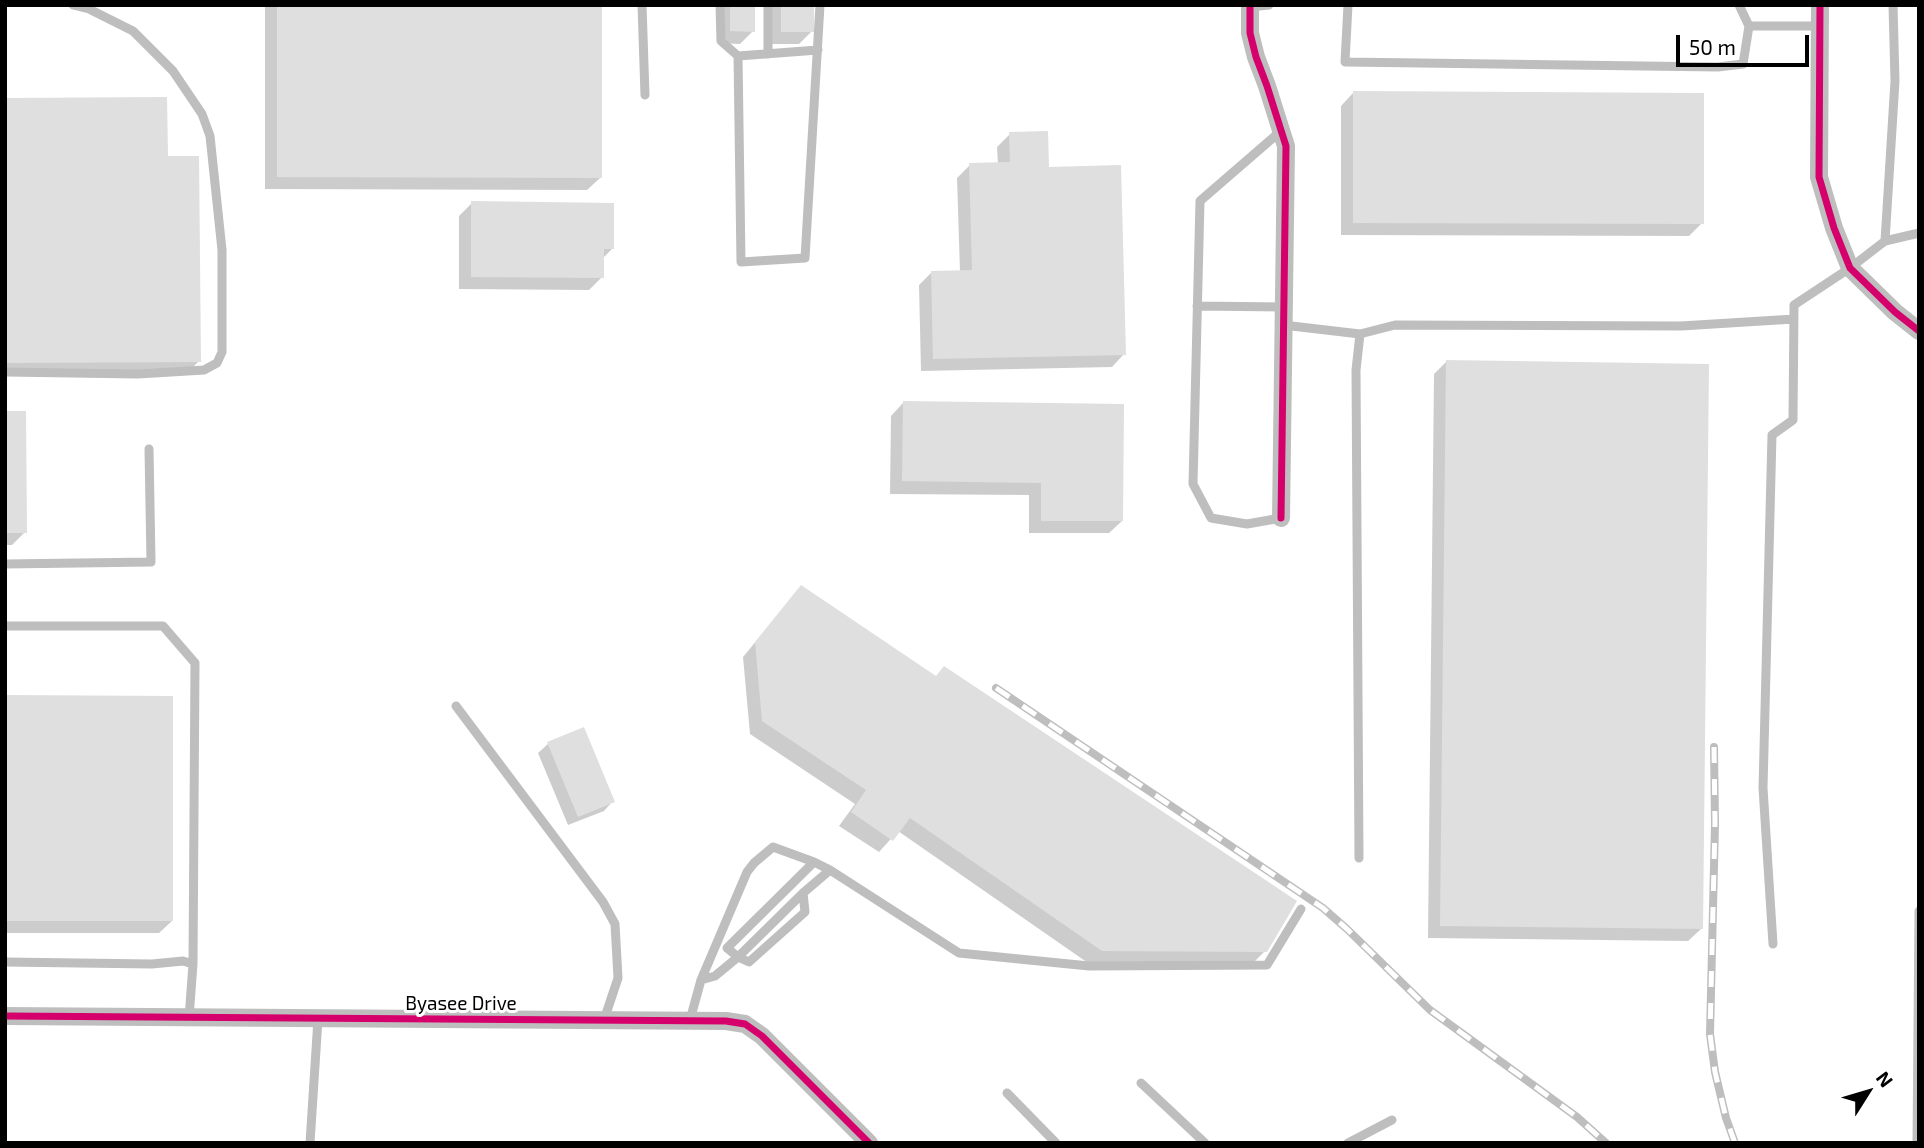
<!DOCTYPE html>
<style>
body{margin:0}
#map{position:relative;width:1924px;height:1148px;overflow:hidden;background:#fff;font-family:"Exo 2",sans-serif}
canvas{display:block}
.frame{position:absolute;inset:0;border:7px solid #000;pointer-events:none}
.north{position:absolute;left:1833px;top:1057px;width:70px;height:70px;-webkit-text-stroke:5px #fff;paint-order:stroke;rotate:53deg;font-size:19px;font-weight:700;line-height:28px;text-align:center;color:#000}
.north::after{content:'';display:block;margin:auto;width:24px;height:32px;background:#000;clip-path:polygon(50% 0,100% 100%,50% 72%,0 100%)}
.scale{position:absolute;left:1676px;top:35px;width:133px;height:32px;box-sizing:border-box;border:4px solid #000;border-top:0;padding-left:9px;font-size:21px;line-height:24px;white-space:nowrap;color:#000;-webkit-text-stroke:5px #fff;paint-order:stroke}
</style>
<div id="map">
<canvas width="1924" height="1148"></canvas>
<div class="frame"></div>
<div class="north">N</div>
<div class="scale">50 m</div>
</div>
<script>
const ctx = document.querySelector('canvas').getContext('2d');
ctx.lineJoin = 'round';
function fill(path, color) { ctx.fillStyle = color; ctx.fill(path, 'evenodd'); }
function trace(path, color, width, dash) { ctx.strokeStyle = color; ctx.lineWidth = width; ctx.lineCap = dash ? 'butt' : 'round'; ctx.setLineDash(dash || []); ctx.stroke(path); }
function label(font, color, halo, rows, align = 'center') {
  ctx.font = font + ' "Exo 2",sans-serif'; ctx.lineWidth = 6; ctx.setLineDash([]); ctx.textBaseline = 'middle'; ctx.strokeStyle = halo; ctx.fillStyle = color; for (const [text, x, y, turn = 0] of rows) {
    ctx.save(); ctx.translate(x, y); ctx.rotate((+turn || 0) * Math.PI / 180); ctx.textAlign = isNaN(turn) ? turn : align; if (halo) ctx.strokeText(text, 0, 0); ctx.fillText(text, 0, 0); ctx.restore();
  }
}
fill(new Path2D(`
 M 265,5 L 600,5 L 600,178 L 587,190 L 265,189 Z
 M 718,5 L 753,5 L 753,31 L 740,44 L 718,43 Z
 M 769,5 L 812,5 L 812,31 L 799,44 L 769,44 Z
 M 1353,93 L 1702,223 L 1689,236 L 1341,235 L 1341,106 Z
 M 5,100 L 166,158 L 199,361 L 186,374 L 5,375 Z
 M 1010,134 L 1047,168 L 1124,354 L 1112,367 L 921,371 L 919,285 L 931,273 L 960,272 L 957,178 L 970,165 L 998,164 L 997,147 Z
 M 472,203 L 612,249 L 602,259 L 602,277 L 589,290 L 459,289 L 459,216 Z
 M 1446,362 L 1701,929 L 1688,941 L 1428,938 L 1434,374 Z
 M 903,403 L 1122,521 L 1109,533 L 1029,533 L 1029,495 L 890,494 L 891,416 Z
 M 5,413 L 25,532 L 12,545 L 5,545 Z
 M 801,587 L 1265,951 L 1252,964 L 1088,963 L 898,831 L 879,852 L 839,826 L 855,804 L 750,734 L 743,657 Z
 M 5,697 L 172,921 L 159,933 L 5,933 Z
 M 583,729 L 613,801 L 604,811 L 568,825 L 538,753 L 548,744 Z`), '#0003');
fill(new Path2D(`
 M 277,5 L 602,5 L 602,178 L 277,177 Z
 M 730,5 L 755,5 L 755,32 L 730,31 Z
 M 781,5 L 814,5 L 814,32 L 781,32 Z
 M 1353,91 L 1704,93 L 1704,224 L 1353,223 Z
 M 167,97 L 168,156 L 199,156 L 201,362 L 5,363 L 5,98 Z
 M 1048,131 L 1049,167 L 1121,165 L 1126,355 L 933,359 L 931,271 L 972,270 L 969,163 L 1010,162 L 1009,132 Z
 M 471,201 L 614,203 L 614,249 L 604,249 L 604,278 L 471,277 Z
 M 1446,360 L 1709,364 L 1703,929 L 1440,926 Z
 M 903,401 L 1124,404 L 1123,521 L 1041,521 L 1041,483 L 902,481 Z
 M 5,411 L 26,411 L 27,533 L 5,533 Z
 M 801,585 L 936,676 L 944,666 L 1297,901 L 1267,952 L 1102,951 L 910,818 L 893,841 L 851,812 L 866,790 L 762,721 L 755,642 Z
 M 5,695 L 173,696 L 173,921 L 5,921 Z
 M 584,727 L 615,802 L 578,817 L 547,742 Z`), '#dfdfdf');
trace(new Path2D(`
 M 642,5 L 645,95
 M 720,5 L 721,41 L 738,56 L 818,50
 M 1348,5 L 1345,62 L 1718,67 L 1743,64 L 1749,26 L 1739,5
 M 1250,7 L 1269,5
 M 1749,26 L 1820,26
 M 768,54 L 768,5
 M 738,56 L 741,262 L 805,258 L 820,5
 M 1885,241 L 1895,81 L 1893,5
 M 1197,306 L 1284,307
 M 1283,325 L 1360,334
 M 5,372 L 138,374 L 204,370 L 217,363 L 222,352 L 222,250 L 210,136 L 202,114 L 173,71 L 133,31 L 89,9 L 73,5
 M 1281,518 L 1247,524 L 1211,518 L 1193,484 L 1200,201 L 1282,130
 M 5,564 L 151,562 L 149,449
 M 5,626 L 163,626 L 195,663 L 193,964
 M 456,706 L 603,902 L 615,924 L 618,978 L 604,1020
 M 1359,858 L 1356,370 L 1360,334 L 1395,325 L 1681,326 L 1794,319
 M 814,862 L 727,948 L 738,957 L 803,893 L 830,870
 M 1773,944 L 1763,788 L 1772,435 L 1793,420 L 1794,305 L 1850,268 L 1885,241 L 1919,233
 M 5,962 L 152,964 L 183,961 L 193,964 L 189,1018
 M 701,980 L 715,976 L 738,957 L 749,962 L 805,912 L 803,893
 M 690,1020 L 701,980 L 747,872 L 754,863 L 773,847 L 814,862 L 830,870 L 959,953 L 1089,966 L 1267,965 L 1301,909
 M 1141,1083 L 1205,1143
 M 1007,1093 L 1056,1143
 M 310,1143 L 318,1019
 M 1348,1143 L 1392,1120
 M 1917,1143 L 1919,911`), '#bebebe', 9);
trace(new Path2D(`
 M 1250,5 L 1250,33 L 1256,57 L 1267,86 L 1286,146 L 1281,518
 M 1820,5 L 1819,177 L 1834,228 L 1850,268 L 1895,312 L 1919,331
 M 5,1016 L 726,1021 L 745,1024 L 762,1036 L 869,1143`), '#bebebe', 18);
const rail = new Path2D(`
 M 996,688 L 1323,908 L 1347,929 L 1430,1010 L 1577,1117 L 1606,1143
 M 1714,747 L 1715,824 L 1710,1034 L 1715,1072 L 1726,1118 L 1735,1143`);
trace(rail, '#bebebe', 8);
trace(rail, '#fff', 5, [16]);
trace(new Path2D(`
 M 1250,5 L 1250,33 L 1256,57 L 1267,86 L 1286,146 L 1281,518
 M 1820,5 L 1819,177 L 1834,228 L 1850,268 L 1895,312 L 1919,331
 M 5,1016 L 726,1021 L 745,1024 L 762,1036 L 869,1143`), '#d6006c', 7);
label('19px', '#000', '#fff', [
 ["Byasee Drive",461,1004]
]);
</script>
